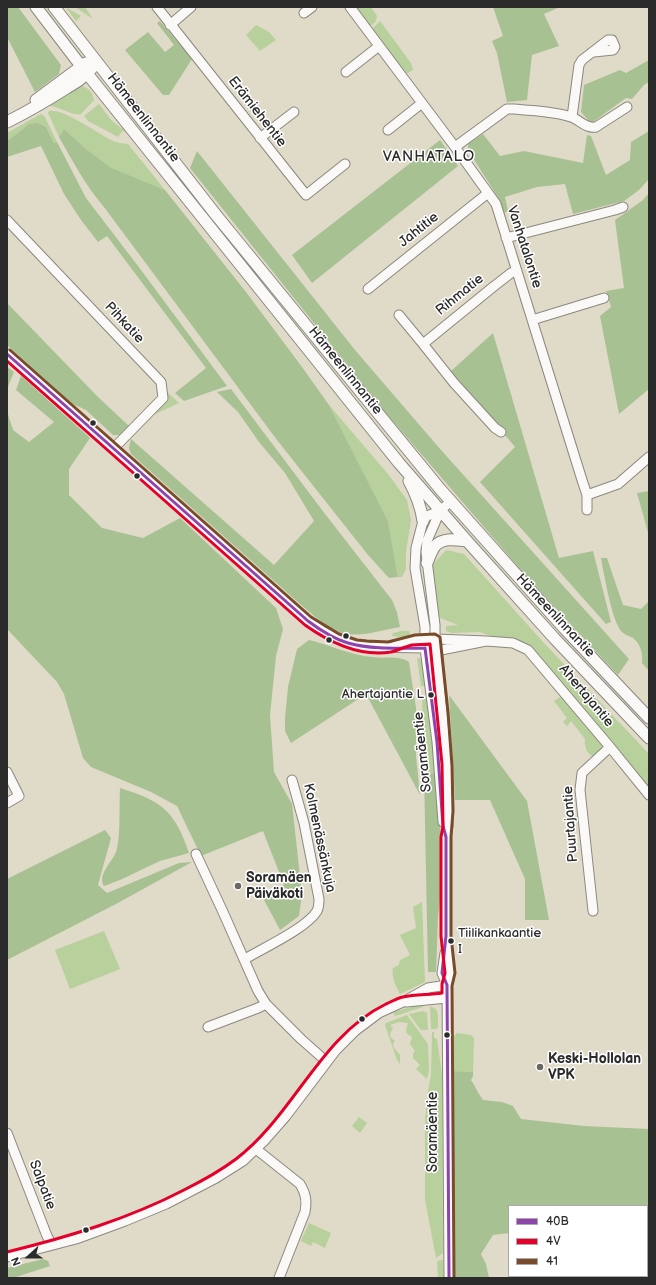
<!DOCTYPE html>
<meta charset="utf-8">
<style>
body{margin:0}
#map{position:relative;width:656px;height:1285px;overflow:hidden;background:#e0dac8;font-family:"Balsamiq Sans",sans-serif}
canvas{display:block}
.frame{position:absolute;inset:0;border:8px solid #2b2b2b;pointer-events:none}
.legend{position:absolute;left:508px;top:1205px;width:140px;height:72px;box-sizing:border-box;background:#fff;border:1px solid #aaa;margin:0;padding:5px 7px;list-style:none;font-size:12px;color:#2b2b2b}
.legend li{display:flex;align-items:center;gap:8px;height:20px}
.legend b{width:20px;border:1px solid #aaa}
.north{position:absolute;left:8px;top:1237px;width:40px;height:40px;-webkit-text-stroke:3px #fff;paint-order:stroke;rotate:249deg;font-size:11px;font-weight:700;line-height:16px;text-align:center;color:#2b2b2b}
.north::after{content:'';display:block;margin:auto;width:14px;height:18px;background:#2b2b2b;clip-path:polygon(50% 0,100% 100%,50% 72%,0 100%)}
</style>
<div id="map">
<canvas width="656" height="1285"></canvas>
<div class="frame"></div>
<ul class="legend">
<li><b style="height:5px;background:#8e44ad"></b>40B</li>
<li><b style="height:5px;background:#e4002b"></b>4V</li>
<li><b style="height:5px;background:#7a4b2a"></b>41</li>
</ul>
<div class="north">N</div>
</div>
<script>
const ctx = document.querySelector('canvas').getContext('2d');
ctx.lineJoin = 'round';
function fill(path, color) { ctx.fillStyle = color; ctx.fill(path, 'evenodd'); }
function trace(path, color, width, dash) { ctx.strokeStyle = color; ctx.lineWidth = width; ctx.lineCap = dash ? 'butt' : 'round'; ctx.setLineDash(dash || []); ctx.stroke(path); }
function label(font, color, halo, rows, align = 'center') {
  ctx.font = font + ' "Balsamiq Sans",sans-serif'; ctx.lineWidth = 3; ctx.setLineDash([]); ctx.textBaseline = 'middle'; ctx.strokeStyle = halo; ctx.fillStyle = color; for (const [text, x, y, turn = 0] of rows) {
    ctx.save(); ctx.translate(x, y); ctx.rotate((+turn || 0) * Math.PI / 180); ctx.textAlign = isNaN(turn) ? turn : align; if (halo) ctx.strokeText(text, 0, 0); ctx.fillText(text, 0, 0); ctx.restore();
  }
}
fill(new Path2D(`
 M 75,7 L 85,7 L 93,19 Z
 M 355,7 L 371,7 L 377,16 L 376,21 L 372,25 L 369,25 Z
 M 67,8 L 81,16 L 76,21 L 67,9 Z
 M 380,21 L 411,63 L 413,70 L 406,74 L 372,29 Z
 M 256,25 L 269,32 L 276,40 L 260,51 L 246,35 Z
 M 81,86 C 88,87 93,93 94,100 L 81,114 C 70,116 60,105 46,106 Z
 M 99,104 L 112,121 L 127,132 L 122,131 L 118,137 L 88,121 L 84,116 Z
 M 49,111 C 64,108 98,134 113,141 C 117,143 123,143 128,144 L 165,190 L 110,167 L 85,148 L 64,129 L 59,137 L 48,113 Z
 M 41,114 L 45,117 L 57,142 L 54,143 L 46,127 L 29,124 L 7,141 L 7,133 Z
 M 167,392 L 179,403 L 149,417 L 166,396 Z
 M 329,405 L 388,474 L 407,500 L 411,520 L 406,552 L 406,569 L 402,577 L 398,577 L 388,521 Z
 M 446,550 L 464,554 L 543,642 L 649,754 L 649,787 L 528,650 L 480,632 L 451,633 L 446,631 L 446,626 L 458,625 L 433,615 L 428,570 Z
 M 401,631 L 409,631 L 410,636 L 406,638 L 392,636 L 393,633 Z
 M 417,658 L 420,658 L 423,663 L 425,686 L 421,686 Z
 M 563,695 L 602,744 L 601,752 L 597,757 C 588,757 584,748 585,739 L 571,721 L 567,726 L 563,722 L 567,718 L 554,701 Z
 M 422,699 L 427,699 L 431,721 L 437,773 L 424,772 Z
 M 422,902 L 425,982 L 400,994 C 396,986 391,978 393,968 L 399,965 L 400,960 L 410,955 L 400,935 L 416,928 L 413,907 Z
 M 104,931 L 120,969 L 70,989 L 55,950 Z
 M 422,1004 L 423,1007 L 395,1016 L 393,1012 Z
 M 430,1006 L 436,1009 L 438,1015 L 438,1027 L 436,1029 L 431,1029 L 431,1027 Z
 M 423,1011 L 427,1013 L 428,1030 L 421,1030 L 409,1014 Z
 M 407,1015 L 428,1044 L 429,1070 L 427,1079 L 416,1069 L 420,1065 L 413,1058 L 413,1054 L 415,1051 L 410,1044 L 412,1037 C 404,1033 406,1030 408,1023 L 399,1022 L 390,1025 L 393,1028 L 390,1034 L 391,1038 L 395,1041 L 393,1044 L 394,1048 L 400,1055 L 400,1064 L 397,1060 L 385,1025 L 386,1023 Z
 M 432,1032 L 434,1032 L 434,1038 L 437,1039 L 442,1074 L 443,1253 L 436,1258 L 425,1200 L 425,1124 L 427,1096 L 431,1075 Z
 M 457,1033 L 471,1035 L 474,1038 L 473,1072 L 452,1071 L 452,1041 L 454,1036 Z
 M 359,1117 L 367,1123 L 360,1133 L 352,1126 Z
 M 309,1223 L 331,1233 L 325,1248 L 313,1242 L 311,1246 L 301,1241 Z
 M 440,1260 L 443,1260 L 444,1278 L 438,1278 L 437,1262 Z`), '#b8d09b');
fill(new Path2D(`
 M 7,7 L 18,7 L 61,65 L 59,74 L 35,92 L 7,37 Z
 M 493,7 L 560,7 L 544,14 L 559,46 L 532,55 L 527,100 L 507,102 L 497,53 L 492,41 L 503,36 Z
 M 160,21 L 192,59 L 169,95 L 163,95 L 125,50 L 148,32 L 165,52 L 174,45 L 157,23 Z
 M 649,60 L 649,82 L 644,85 L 632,99 L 626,98 L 593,122 L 588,120 L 581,112 L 584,85 L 620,70 L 626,73 Z
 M 37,123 L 46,127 L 54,143 L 57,142 L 86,198 L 138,266 L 227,386 L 184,401 L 175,393 L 206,368 L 107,236 L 98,242 L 81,220 L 64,194 L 41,146 L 7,157 L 7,141 L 29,124 Z
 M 64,129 L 85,148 L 110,167 L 165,190 L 246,292 L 302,367 L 329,405 L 388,521 L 398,577 L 389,578 L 368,555 L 277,440 L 104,207 C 86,186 73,162 59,137 Z
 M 649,131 L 649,179 L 639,190 L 624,201 L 573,214 L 565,184 L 537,187 L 505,197 L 508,211 L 504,213 L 499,199 L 468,150 L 468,144 L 483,134 L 500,156 L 524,151 L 583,163 L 587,135 L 591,136 L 606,175 L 630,160 L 631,142 Z
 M 440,140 L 458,166 L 312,283 L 292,255 Z
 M 197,151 L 355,350 L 441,450 L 629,659 L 618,675 L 533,584 L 385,412 L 190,168 Z
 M 649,193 L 649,389 L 619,414 L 600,316 L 611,307 L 606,291 L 624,288 L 615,220 L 643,200 Z
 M 7,303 L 98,397 L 129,426 L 119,435 L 113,435 L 86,410 L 73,404 L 7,345 Z
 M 493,333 L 559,558 L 593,551 L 611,622 L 606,624 L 480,482 L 515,447 L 451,371 Z
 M 7,367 L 14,372 L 7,389 Z
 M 21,376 L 90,438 L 69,469 L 69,495 L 102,528 L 143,538 L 180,518 L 276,608 L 283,629 L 276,656 L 270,715 L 274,772 L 292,804 L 302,894 L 299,916 L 280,930 L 263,898 L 284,885 L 263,831 L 201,856 L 177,806 L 151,792 L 91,767 L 83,758 L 64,694 L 57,682 L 7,629 L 7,460 L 8,459 L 7,457 L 7,411 L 13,430 L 29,442 L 54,422 L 16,390 Z
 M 231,389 L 322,510 L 392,600 L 397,612 L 400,627 C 382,630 357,639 339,632 C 325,626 312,614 300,604 L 131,454 L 129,448 L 131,439 L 274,565 L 314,521 L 285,473 L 259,442 L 238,412 L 217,392 Z
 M 649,491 L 649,536 L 637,493 Z
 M 601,558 L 607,558 L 623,605 L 641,609 L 649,601 L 649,671 L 642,663 C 643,655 641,644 633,638 C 630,636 625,635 622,632 C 612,622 604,574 601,558 Z
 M 309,640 C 330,645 350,655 372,657 C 385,659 398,655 409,662 L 416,708 L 416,756 L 420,795 L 366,694 L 291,743 L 285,731 L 285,718 L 288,687 L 297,649 Z
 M 449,695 L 527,801 L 549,920 L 525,920 L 525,879 L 490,800 L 455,800 Z
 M 424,772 L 437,773 L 441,844 L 441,891 L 438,917 L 436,972 L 428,972 Z
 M 120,788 C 162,801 175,811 189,853 L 160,861 L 120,880 L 104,886 C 97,875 112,862 116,852 C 121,838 119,804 120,788 Z
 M 105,830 L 111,838 L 98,885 L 107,893 L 179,863 L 192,862 L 116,904 L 7,960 L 7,879 Z
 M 452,1071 L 473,1072 L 473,1076 L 471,1080 C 476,1087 478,1094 483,1100 L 502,1102 L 513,1106 L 521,1119 L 584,1126 L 649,1129 L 649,1260 L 647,1260 L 647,1206 L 509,1206 L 509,1233 L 493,1235 L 481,1254 L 486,1264 L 489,1278 L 454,1278 Z
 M 43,1259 L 48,1261 L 50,1266 L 13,1278 L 7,1277 L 7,1268 Z`), '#a8c193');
const minor = new Path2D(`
 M 157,7 L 306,195 L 345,164
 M 350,7 L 455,147 L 496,204 L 582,480 L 587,495 L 587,510
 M 304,13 L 312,7
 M 170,25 L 191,7
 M 346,72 L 379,46
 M 572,117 L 579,65 L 582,60 L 608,40 L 612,40 L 615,47 L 613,50 L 594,52
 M 388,130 L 422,103
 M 260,138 L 294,112
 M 455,147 L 507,109 L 514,109 C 533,111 553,111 571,117 C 580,120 586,129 596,127 L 627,107
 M 7,220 L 161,382 L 163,398 L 114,448
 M 506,238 L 615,210 L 623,207
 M 368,289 L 488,193
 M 399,315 L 423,344 L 493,287 L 511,273 L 517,271
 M 532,320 L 604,298
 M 423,344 L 454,383 L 495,428 L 501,432
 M 7,354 L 308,621 L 322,631 L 334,637 L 347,643 L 368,647 L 425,648 L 436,651 L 486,641
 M 587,495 L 618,484 L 649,457
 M 440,511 L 427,541 L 426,552 L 435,625 L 435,639 L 447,764 L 448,826 L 446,837 L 446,936 L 450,973 L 447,985 L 449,1278
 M 396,645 L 413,640 L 435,639 L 486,641 L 513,643 L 528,650 L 610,747 L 649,795
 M 7,772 L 19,796 L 7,803
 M 443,822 L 437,742 L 425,648 L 425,627 L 415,568 L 416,548 L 423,521 L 427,516 L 440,511 L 451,501
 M 196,854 L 223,912 L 258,991 L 266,1004 L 301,1039 L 327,1062
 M 593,911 L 580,790 L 582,773 L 610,747
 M 445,953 L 442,973 L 447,985
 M 245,959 C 263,948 307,928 317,911 C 319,907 319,903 319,899 L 304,823 L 292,780
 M 406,1002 L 447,998
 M 208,1027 L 258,1008 L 266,1004
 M 7,1133 L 47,1236 L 52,1245
 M 256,1149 L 300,1184 C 306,1194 307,1201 305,1212 L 279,1278
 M 7,1257 L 76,1239 L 125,1221 L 166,1204 L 216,1178 L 243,1161 L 264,1141 L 286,1116 L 336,1050 L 355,1031 L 379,1013 L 403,1002 L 428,988 L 447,985
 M 647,1266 L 649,1265
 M 534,1278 L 547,1276`);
const major = new Path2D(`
 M 36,7 L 81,66 L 399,463 L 467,541 L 555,639 L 649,738
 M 54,7 L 216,215 L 440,489 L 564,628 L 649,718
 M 36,100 L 86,63
 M 7,122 C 27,112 46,101 65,89 C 75,83 85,77 92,68
 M 409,481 C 416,494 421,507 423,521
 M 427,563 C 429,558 432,550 435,546 C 443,537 457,540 467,541`);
trace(minor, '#8b887f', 11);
trace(major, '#8b887f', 13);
trace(minor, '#faf9f7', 9);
trace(major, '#faf9f7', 11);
trace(new Path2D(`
 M 7,354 L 308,621 C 320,630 334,639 348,643 C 373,650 400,648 425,648
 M 425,648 L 437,742 L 443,826 L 446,837 L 446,936 L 442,973 L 447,985 L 449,1278`), '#8e44ad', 3);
trace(new Path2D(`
 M 7,361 L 305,625 C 329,642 360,657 391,652 C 398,650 405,647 412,645 C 418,644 424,645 430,644 L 442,764 L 443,826 L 441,837 L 441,936 L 445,973 L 442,984 L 442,993 C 429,995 415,994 403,997 C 397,998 391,1002 386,1004 C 320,1036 293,1116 236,1159 C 220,1171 202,1181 184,1190 C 128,1219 68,1237 7,1252`), '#e4002b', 3);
trace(new Path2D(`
 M 10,350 L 311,617 L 339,634 L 357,640 L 367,641 L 388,642 L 415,635 L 435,634 L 440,637 L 448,712 L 452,766 L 453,811 L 451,837 L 451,936 L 455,973 L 452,986 L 454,1278`), '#7a4b2a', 3);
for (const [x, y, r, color] of [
 [93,423,3.5,"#2b2b2b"],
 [137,476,3.5,"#2b2b2b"],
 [346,636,3.5,"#2b2b2b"],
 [329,640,3.5,"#2b2b2b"],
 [431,695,3.5,"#2b2b2b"],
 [238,886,4,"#6a6862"],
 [451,941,3.5,"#2b2b2b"],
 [362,1019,3.5,"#2b2b2b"],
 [447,1035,3.5,"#2b2b2b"],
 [540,1067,4,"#6a6862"],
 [86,1230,3.5,"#2b2b2b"]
]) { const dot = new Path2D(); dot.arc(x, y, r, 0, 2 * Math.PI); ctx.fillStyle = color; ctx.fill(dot); trace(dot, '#fff', 1.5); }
label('13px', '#2b2b2b', '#fff', [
 ["Ahertajantie L",424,695],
 ["Tiilikankaantie",458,934,"left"],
 ["I",458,950,"left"]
], 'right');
label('14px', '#2b2b2b', '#fff', [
 ["Erämiehentie",257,112,52],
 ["Hämeenlinnantie",143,118,52],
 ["Jahtitie",419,230,-39],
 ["Vanhatalontie",524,247,72],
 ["Rihmatie",460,295,-39],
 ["Pihkatie",124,323,47],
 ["Hämeenlinnantie",345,371,51],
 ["Hämeenlinnantie",555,616,47],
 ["Ahertajantie",586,696,50],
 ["Soramäentie",423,752,-96],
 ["Puurtajantie",571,824,-94],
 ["Kolmenässänkuja",319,838,78],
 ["Soramäentie",433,1132,-90],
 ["Salpatie",42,1185,69]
]);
label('bold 14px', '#2b2b2b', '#fff', [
 ["Soramäen",246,878],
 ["Päiväkoti",246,894],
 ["Keski-Hollolan",548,1059],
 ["VPK",548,1075]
], 'left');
ctx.letterSpacing = '1px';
label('15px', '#2b2b2b', '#fff', [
 ["VANHATALO",429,157]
]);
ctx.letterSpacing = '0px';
</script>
